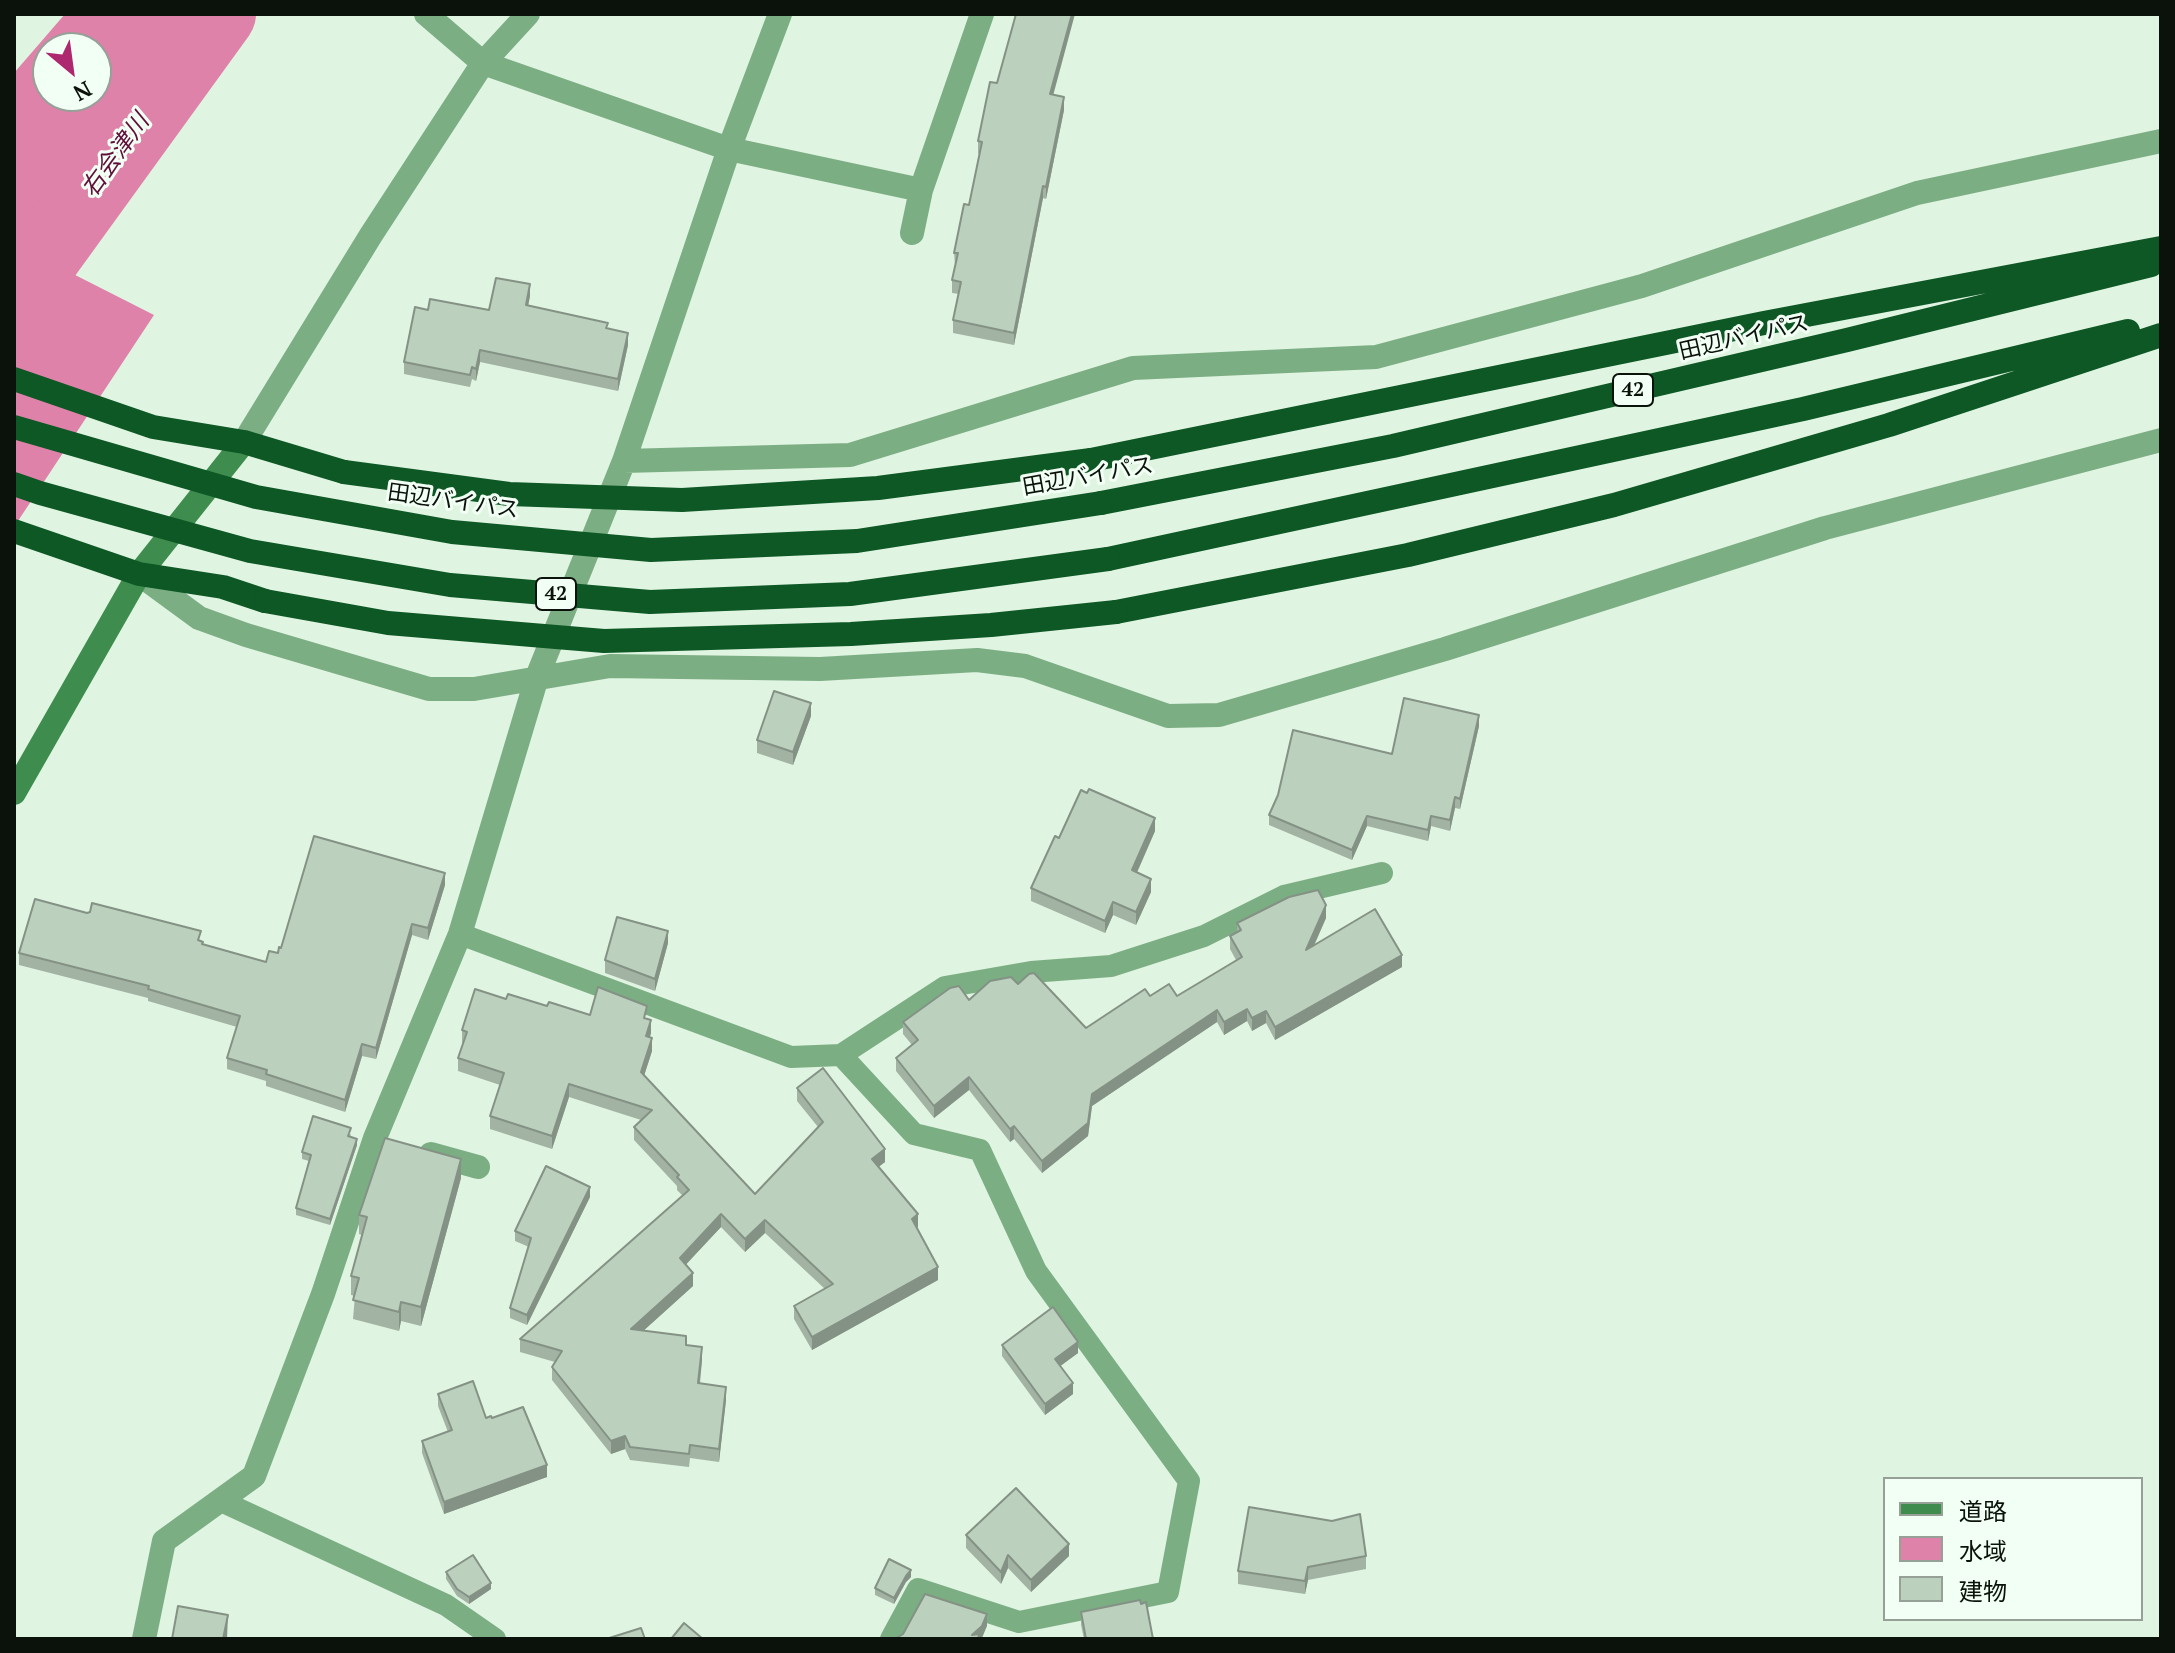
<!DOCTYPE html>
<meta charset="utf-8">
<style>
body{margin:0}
#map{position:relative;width:2175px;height:1653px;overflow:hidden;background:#e0f4e2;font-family:"PT Serif","Noto Sans JP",serif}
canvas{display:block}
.frame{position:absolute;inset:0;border:16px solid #0b120c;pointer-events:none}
.legend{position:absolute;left:1883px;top:1477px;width:260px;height:144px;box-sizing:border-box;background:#f2fff4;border:2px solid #96a097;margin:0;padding:10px 14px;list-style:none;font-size:24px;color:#0b120c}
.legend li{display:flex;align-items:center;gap:16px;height:40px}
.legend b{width:40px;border:2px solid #96a097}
.north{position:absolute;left:32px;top:32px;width:80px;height:80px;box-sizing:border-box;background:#f2fff4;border:2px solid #96a097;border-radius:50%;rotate:151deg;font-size:22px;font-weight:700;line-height:32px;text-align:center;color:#0b120c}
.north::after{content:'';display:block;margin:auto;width:28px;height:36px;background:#ae286f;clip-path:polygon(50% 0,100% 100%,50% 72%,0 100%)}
</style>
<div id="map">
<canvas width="2175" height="1653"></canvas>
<div class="frame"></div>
<ul class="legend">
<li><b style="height:10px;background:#3e8d4e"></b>道路</li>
<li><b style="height:22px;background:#de82a9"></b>水域</li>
<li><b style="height:22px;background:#bcd0be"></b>建物</li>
</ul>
<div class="north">N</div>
</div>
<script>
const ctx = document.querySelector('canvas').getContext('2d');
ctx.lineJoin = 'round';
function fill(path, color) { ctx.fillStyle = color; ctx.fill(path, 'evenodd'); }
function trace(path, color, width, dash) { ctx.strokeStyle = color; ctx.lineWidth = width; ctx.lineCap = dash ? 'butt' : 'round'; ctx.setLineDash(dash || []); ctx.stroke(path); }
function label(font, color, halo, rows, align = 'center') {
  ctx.font = font + ' "PT Serif","Noto Sans JP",serif'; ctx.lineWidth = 6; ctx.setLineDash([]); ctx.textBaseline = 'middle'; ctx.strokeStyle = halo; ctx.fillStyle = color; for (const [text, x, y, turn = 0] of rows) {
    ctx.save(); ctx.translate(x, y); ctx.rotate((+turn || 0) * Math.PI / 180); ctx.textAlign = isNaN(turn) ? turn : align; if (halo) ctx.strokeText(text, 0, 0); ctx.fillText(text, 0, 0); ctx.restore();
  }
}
fill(new Path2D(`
 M 65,14 L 222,14 L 14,235 L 14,73 ZM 48,48 L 96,48 L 96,96 L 48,96 Z
 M 14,244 L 154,315 L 14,527 Z`), '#de82a9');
trace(new Path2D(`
 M 14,297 L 219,14`), '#de82a9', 74);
trace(new Path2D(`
 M 460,934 L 791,1057 L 841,1055 L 914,1134 L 980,1150 L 1036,1271 L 1189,1481 L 1168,1592 L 1019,1622 L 918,1589 L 891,1639
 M 841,1055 L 945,987 L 1031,972 L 1111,966 L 1204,936 L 1284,896 L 1382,873
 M 221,1501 L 446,1605 L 495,1639`), '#7cae83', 22);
trace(new Path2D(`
 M 426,14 L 483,63 L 729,149 L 921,190 L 982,14
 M 912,233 L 921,190
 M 244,442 L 371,235 L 483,63 L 528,14
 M 624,461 L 850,455 L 1133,368 L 1376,357 L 1642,286 L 1917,193 L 2161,141
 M 139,574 L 199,618 L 246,635 L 429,689 L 474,689 L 610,666 L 820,669 L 977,660 L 1025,666 L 1168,716 L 1219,715 L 1445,649 L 1825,528 L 2161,440
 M 431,1154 L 478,1167
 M 144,1639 L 164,1541 L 254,1476 L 323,1294 L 375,1138 L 460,934 L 537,677 L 624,461 L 729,149 L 780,14`), '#7cae83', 24);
trace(new Path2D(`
 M 14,793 L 139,574 L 244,442`), '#3e8d4e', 24);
trace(new Path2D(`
 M 14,379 L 153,427 L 244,442 L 344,472
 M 1091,460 L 1764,323 L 2161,248
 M 1101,503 L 1393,446 L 1847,340 L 2151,265
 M 14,531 L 139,574 L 223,587 L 265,601
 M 1108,559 L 1803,409 L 2128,331
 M 1116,612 L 1408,555 L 1614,505 L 1889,425 L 2161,335`), '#0d5824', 24);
trace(new Path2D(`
 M 14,427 L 256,497 L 452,532 L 651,550 L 857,541 L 1101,503
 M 344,472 L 509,494 L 682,500 L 878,488 L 1091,460
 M 14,484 L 40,493 L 250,551 L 450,585 L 650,602 L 850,594 L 1108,559
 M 265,601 L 388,623 L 604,641 L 851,634 L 991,625 L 1116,612`), '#0d5824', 24);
fill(new Path2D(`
 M 997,83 L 1053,95 L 1064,110 L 1046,199 L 1043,198 L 1014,345 L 953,333 L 953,320 L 959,294 L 952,293 L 952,280 L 955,265 L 954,253 L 969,205 L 979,154 L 978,153 L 978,141 Z
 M 530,296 L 528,305 L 608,329 L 628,345 L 618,391 L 480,362 L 476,381 L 472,379 L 470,387 L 404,374 L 404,362 L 428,310 L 489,310 Z
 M 811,716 L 793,765 L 757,753 L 757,740 Z
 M 1479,726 L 1460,809 L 1455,808 L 1450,831 L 1431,826 L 1428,841 L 1367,826 L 1352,860 L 1269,825 L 1269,815 L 1392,754 Z
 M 1155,831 L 1137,873 L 1151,892 L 1136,925 L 1113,915 L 1105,933 L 1031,901 L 1031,888 L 1059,838 Z
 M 445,885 L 428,940 L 412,935 L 376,1059 L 362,1056 L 345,1112 L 266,1086 L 266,1081 L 227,1069 L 227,1058 L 237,1027 L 148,1001 L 148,998 L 19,965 L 19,953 L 87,913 L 201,941 L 203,944 L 266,962 L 278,953 Z
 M 1326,918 L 1314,946 L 1402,967 L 1275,1040 L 1266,1023 L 1252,1031 L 1247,1021 L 1224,1035 L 1217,1022 L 1092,1106 L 1088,1136 L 1042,1173 L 1014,1139 L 1010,1142 L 969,1090 L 934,1118 L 896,1071 L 896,1058 L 912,1045 L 903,1034 L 903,1022 L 1018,984 L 1086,1028 L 1150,996 L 1177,996 L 1236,960 L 1230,949 L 1230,936 L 1237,933 L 1237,923 Z
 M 668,943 L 655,991 L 605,973 L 605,960 Z
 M 506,999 L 590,1015 L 647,1019 L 651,1033 L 650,1037 L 652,1051 L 644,1076 L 755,1194 L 818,1127 L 797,1101 L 797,1088 L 885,1162 L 878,1167 L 918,1227 L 917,1228 L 938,1280 L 812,1350 L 794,1319 L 794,1306 L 825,1289 L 765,1233 L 745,1252 L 721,1227 L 685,1265 L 693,1286 L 643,1331 L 686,1345 L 702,1360 L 700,1384 L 726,1400 L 719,1462 L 690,1458 L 689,1467 L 630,1460 L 625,1449 L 611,1454 L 552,1380 L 552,1367 L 555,1362 L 520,1352 L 520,1339 L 683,1196 L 677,1190 L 677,1186 L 634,1140 L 634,1127 L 641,1120 L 569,1097 L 552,1149 L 490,1129 L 490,1116 L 500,1085 L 458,1071 L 458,1058 L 463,1043 L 462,1043 L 462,1030 Z
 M 351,1134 L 350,1137 L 357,1145 L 330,1225 L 296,1215 L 296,1208 L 309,1161 L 302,1159 L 302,1152 Z
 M 461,1178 L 421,1326 L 401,1321 L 399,1331 L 353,1319 L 355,1296 L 351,1295 L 351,1276 L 362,1235 L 359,1234 L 359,1215 Z
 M 590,1197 L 527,1325 L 510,1318 L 510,1308 L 529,1247 L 515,1241 L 515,1231 Z
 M 1002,1345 L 1078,1353 L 1060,1366 L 1073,1394 L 1045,1415 L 1002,1356 Z
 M 438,1394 L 486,1418 L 547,1477 L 444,1514 L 422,1453 L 422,1441 L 448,1432 L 438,1406 Z
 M 966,1535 L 1069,1556 L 1031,1592 L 1008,1568 L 1001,1584 L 966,1548 Z
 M 1366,1556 L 1366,1569 L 1308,1580 L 1305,1594 L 1238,1584 L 1238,1571 Z
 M 446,1572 L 491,1589 L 469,1604 L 457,1596 L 446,1579 Z
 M 911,1577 L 906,1582 L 894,1604 L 875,1595 L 875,1588 Z
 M 1081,1612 L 1153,1639 L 1084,1639 L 1081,1625 Z`), '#a2b3a3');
fill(new Path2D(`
 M 1072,14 L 1075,14 L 1050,107 L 1050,94 Z
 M 1064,97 L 1064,110 L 1046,199 L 1046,187 Z
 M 1043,186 L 1043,198 L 1014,345 L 1014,333 Z
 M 530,284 L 530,296 L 526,317 L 526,305 Z
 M 628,333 L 628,345 L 618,391 L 618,379 Z
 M 480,350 L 480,362 L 476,381 L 476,369 Z
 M 811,703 L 811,716 L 793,765 L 793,752 Z
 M 1479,715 L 1479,726 L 1460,809 L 1460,799 Z
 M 1455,797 L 1455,808 L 1450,831 L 1450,820 Z
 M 1367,816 L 1367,826 L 1352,860 L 1352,850 Z
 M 1431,816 L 1431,826 L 1428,841 L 1428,830 Z
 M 1155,818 L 1155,831 L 1132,883 L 1132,870 Z
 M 445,873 L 445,885 L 428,940 L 428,928 Z
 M 1151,879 L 1151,892 L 1136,925 L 1136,912 Z
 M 1113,902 L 1113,915 L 1105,933 L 1105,921 Z
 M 1326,905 L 1326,918 L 1306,963 L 1306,950 Z
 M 412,924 L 412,935 L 376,1059 L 376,1048 Z
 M 668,931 L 668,943 L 655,991 L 655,979 Z
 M 1402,955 L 1402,967 L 1275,1040 L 1275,1027 Z
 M 1247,1009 L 1247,1021 L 1224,1035 L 1224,1022 Z
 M 1217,1010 L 1217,1022 L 1092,1106 L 1088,1136 L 1042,1173 L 1042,1161 L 1092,1094 Z
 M 1266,1011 L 1266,1023 L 1252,1031 L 1252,1018 Z
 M 651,1020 L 651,1033 L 646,1049 L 646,1036 Z
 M 652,1038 L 652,1051 L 641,1085 L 641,1072 Z
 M 362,1044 L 362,1056 L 345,1112 L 345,1100 Z
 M 969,1077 L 969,1090 L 934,1118 L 934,1106 Z
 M 569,1084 L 569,1097 L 552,1149 L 552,1136 Z
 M 1014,1126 L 1014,1139 L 1010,1142 L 1010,1129 Z
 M 357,1139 L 357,1145 L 330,1225 L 330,1219 Z
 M 885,1149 L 885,1162 L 872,1172 L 872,1159 Z
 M 461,1159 L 461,1178 L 421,1326 L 421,1307 Z
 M 590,1187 L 590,1197 L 527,1325 L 527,1315 Z
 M 721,1214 L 721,1227 L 680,1271 L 680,1258 Z
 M 918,1214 L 918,1227 L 912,1232 L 912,1219 Z
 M 765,1220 L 765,1233 L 745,1252 L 745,1239 Z
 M 938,1267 L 938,1280 L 812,1350 L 812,1337 Z
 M 693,1273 L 693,1286 L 631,1342 L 631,1329 Z
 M 401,1302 L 401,1321 L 399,1331 L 399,1312 Z
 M 1078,1342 L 1078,1353 L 1055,1370 L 1055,1359 Z
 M 702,1347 L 702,1360 L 698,1396 L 698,1383 Z
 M 1073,1383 L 1073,1394 L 1045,1415 L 1045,1404 Z
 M 726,1387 L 726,1400 L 719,1462 L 719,1449 Z
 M 625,1436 L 625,1449 L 611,1454 L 611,1441 Z
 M 547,1465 L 547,1477 L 444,1514 L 444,1502 Z
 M 1069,1544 L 1069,1556 L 1031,1592 L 1031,1580 Z
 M 1008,1555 L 1008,1568 L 1001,1584 L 1001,1572 Z
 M 1308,1567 L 1308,1580 L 1305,1594 L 1305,1581 Z
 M 911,1570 L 911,1577 L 906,1582 L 894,1604 L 894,1598 L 906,1576 Z
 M 491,1583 L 491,1589 L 469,1604 L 469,1597 Z
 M 987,1614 L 987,1626 L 982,1638 L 972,1639 L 972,1635 Z
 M 228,1615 L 227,1639 L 223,1639 Z`), '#849285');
const building = new Path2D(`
 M 1016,14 L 1072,14 L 1050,94 L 1064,97 L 1046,187 L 1043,186 L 1014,333 L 953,320 L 961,282 L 952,280 L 958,253 L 954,253 L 964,204 L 969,205 L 982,142 L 978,141 L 990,82 L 997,83 Z
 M 496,278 L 530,284 L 526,305 L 608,323 L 606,328 L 628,333 L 618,379 L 480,350 L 476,369 L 472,367 L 470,375 L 404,362 L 415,307 L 428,310 L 430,299 L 489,310 Z
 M 774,691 L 811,703 L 793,752 L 757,740 Z
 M 1404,698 L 1479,715 L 1460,799 L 1455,797 L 1450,820 L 1431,816 L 1428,830 L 1367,816 L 1352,850 L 1269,815 L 1278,795 L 1293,730 L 1392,754 Z
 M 1089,789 L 1155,818 L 1132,870 L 1151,879 L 1136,912 L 1113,902 L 1105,921 L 1031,888 L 1055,836 L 1059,838 L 1081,790 L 1087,793 Z
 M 314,836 L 445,873 L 428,928 L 412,924 L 376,1048 L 362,1044 L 345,1100 L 266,1074 L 267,1070 L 227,1058 L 240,1016 L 148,989 L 149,986 L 19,953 L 35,899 L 87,913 L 90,912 L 92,903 L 201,931 L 198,940 L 203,942 L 202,944 L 266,962 L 269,951 L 278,953 L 279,947 L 281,948 Z
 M 1318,890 L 1326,905 L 1306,950 L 1375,909 L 1402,955 L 1275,1027 L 1266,1011 L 1252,1018 L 1247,1009 L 1224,1022 L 1217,1010 L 1092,1094 L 1088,1123 L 1042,1161 L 1014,1126 L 1010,1129 L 969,1077 L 934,1106 L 896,1058 L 918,1040 L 903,1022 L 950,988 L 959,986 L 969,1000 L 990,981 L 1011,977 L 1018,984 L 1029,974 L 1034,973 L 1086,1028 L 1145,989 L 1150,996 L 1169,984 L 1177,996 L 1242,957 L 1230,936 L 1241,930 L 1237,923 L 1289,897 Z
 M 617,917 L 668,931 L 655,979 L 605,960 Z
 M 598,987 L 647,1006 L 644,1018 L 651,1020 L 646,1036 L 652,1038 L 641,1072 L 755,1194 L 823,1122 L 797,1088 L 823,1068 L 885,1149 L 872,1159 L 918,1214 L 912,1219 L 938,1267 L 812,1337 L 794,1306 L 833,1284 L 765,1220 L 745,1239 L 721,1214 L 680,1258 L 693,1273 L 631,1329 L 686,1336 L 686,1345 L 702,1347 L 698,1383 L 726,1387 L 719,1449 L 690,1445 L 689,1454 L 630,1447 L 625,1436 L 611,1441 L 552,1367 L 562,1351 L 520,1339 L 689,1190 L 677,1177 L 679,1175 L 634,1127 L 652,1110 L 569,1084 L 552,1136 L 490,1116 L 504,1073 L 458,1058 L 467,1032 L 462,1030 L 475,989 L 506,999 L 508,994 L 547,1006 L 549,1002 L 590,1015 Z
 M 313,1116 L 351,1128 L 348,1136 L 357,1139 L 330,1219 L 296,1208 L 311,1155 L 302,1152 Z
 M 385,1138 L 461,1159 L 421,1307 L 401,1302 L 399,1312 L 353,1300 L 359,1278 L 351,1276 L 367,1217 L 359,1215 Z
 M 546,1166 L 590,1187 L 527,1315 L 510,1308 L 531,1238 L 515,1231 Z
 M 1053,1307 L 1078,1342 L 1055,1359 L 1073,1383 L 1045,1404 L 1002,1345 Z
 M 473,1381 L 486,1418 L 491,1416 L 492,1418 L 523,1407 L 547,1465 L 444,1502 L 422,1441 L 452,1430 L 438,1394 Z
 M 1016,1488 L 1069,1544 L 1031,1580 L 1008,1555 L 1001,1572 L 966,1535 Z
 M 1249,1507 L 1332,1521 L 1360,1514 L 1366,1556 L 1308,1567 L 1305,1581 L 1238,1571 Z
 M 473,1555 L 491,1583 L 469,1597 L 457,1589 L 446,1572 Z
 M 889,1559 L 911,1570 L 906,1576 L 894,1598 L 875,1588 Z
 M 925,1594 L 987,1614 L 982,1626 L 972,1635 L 979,1634 L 978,1639 L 895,1639 L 903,1634 Z
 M 1140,1600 L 1141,1604 L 1146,1602 L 1153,1639 L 1086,1639 L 1081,1612 Z
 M 178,1606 L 228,1615 L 223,1639 L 172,1639 Z
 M 684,1623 L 703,1639 L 671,1639 Z
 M 641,1628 L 645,1639 L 606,1639 Z`);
fill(building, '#bcd0be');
trace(building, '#849285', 2);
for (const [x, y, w] of [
 [1633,390,40],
 [556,594,40]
]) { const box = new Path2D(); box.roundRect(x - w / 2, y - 16, w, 32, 6); ctx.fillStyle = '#f2fff4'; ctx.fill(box); trace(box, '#0b120c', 2); }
label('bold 20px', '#0b120c', null, [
 ["42",1633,390],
 ["42",556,594]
]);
label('22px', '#0b120c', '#f2fff4', [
 ["田辺バイパス",1744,338,-13],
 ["田辺バイパス",1088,477,-10],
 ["田辺バイパス",453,502,8]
]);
label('italic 24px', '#600e3a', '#f2fff4', [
 ["右会津川",116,156,-54]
]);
</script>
